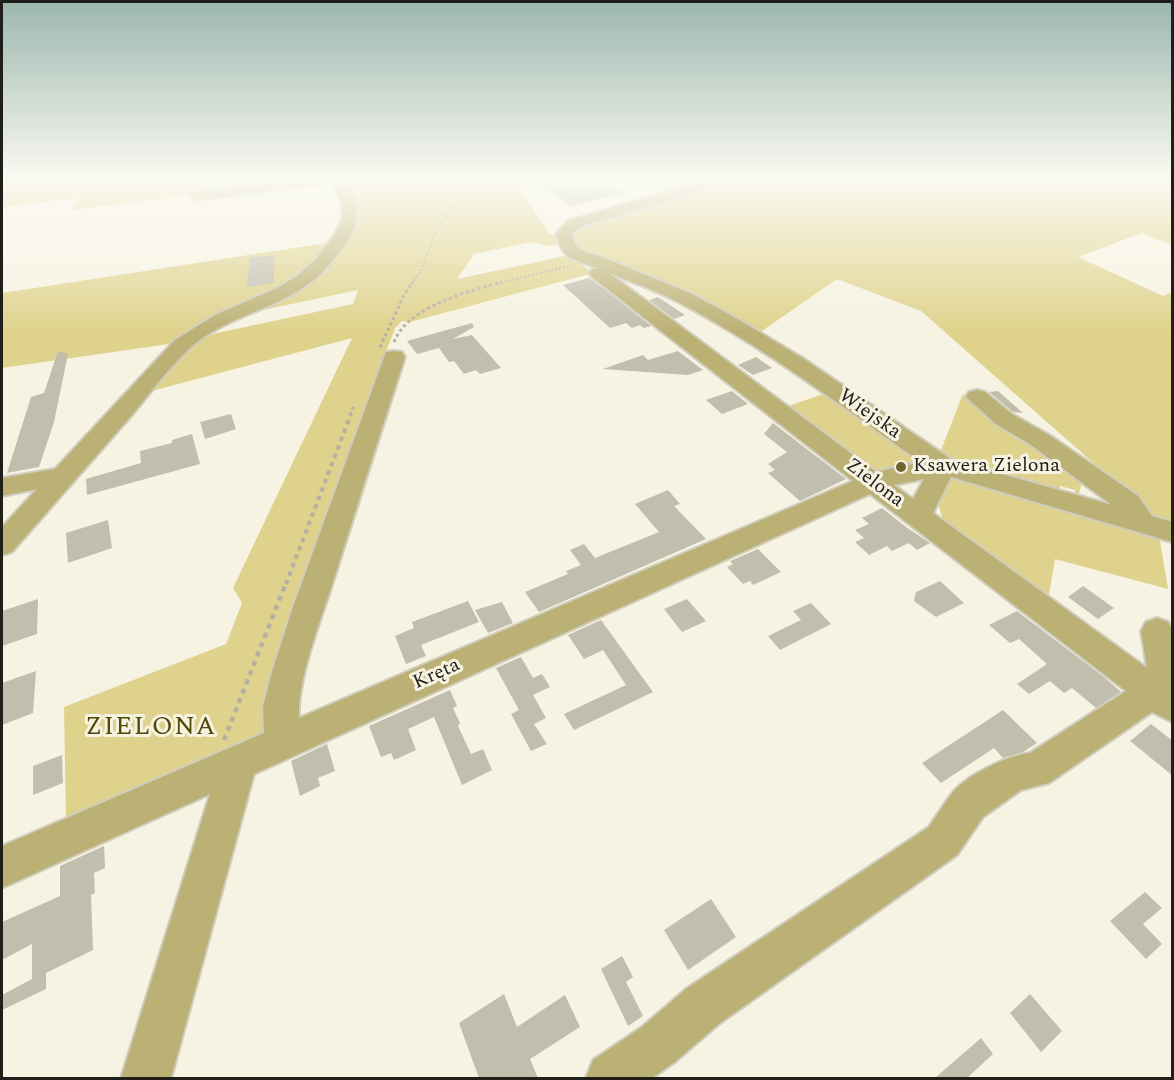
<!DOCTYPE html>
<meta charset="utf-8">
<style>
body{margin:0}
#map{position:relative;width:1174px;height:1080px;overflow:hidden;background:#f6f3e2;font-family:Spectral,serif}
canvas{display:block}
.frame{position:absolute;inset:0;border:3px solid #1f1e18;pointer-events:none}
</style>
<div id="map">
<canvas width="1174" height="1080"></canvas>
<div class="frame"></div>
</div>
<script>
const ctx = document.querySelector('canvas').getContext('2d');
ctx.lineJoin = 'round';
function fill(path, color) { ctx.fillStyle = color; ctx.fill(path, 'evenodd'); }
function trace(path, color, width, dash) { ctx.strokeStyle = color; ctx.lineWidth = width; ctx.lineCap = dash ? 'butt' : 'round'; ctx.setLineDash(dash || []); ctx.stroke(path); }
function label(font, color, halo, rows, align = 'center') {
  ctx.font = font + ' Spectral,serif'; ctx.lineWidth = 6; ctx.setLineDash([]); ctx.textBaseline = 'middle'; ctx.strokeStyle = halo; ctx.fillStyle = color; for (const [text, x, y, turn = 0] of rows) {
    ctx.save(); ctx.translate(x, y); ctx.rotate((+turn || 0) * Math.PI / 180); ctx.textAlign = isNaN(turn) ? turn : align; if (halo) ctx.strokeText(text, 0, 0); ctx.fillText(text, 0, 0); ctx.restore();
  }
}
fill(new Path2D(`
 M 2,180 L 103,180 L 102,185 L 146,180 L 200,180 L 199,194 L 73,210 L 78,198 L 2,207 Z
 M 344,180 L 513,180 L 550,234 L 560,234 L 557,244 L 549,246 L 530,242 L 474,254 L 457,279 L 569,255 L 593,273 L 410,322 L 402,321 L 395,328 L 366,405 L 375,405 L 267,741 L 66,822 L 64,707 L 226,644 L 242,603 L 233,588 L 352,338 L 144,393 L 198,337 L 353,304 L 358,290 L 244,314 L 280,299 L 349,233 C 361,210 355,202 344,180 Z
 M 735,180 L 1172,180 L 1172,245 L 1142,233 L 1078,257 L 1163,296 L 1172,292 L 1172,524 L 1158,520 L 921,311 L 837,279 L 759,333 L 582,252 L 574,246 L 571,235 L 587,221 Z
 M 333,242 L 297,281 L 194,329 L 169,344 L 2,368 L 2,293 Z
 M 826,393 L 921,461 L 879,471 L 871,470 L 780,409 Z
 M 963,394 L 1083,477 L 1079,494 L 1126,509 L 1075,499 L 1075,490 L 1060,486 L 1059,494 L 953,463 L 926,447 L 927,442 L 941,450 Z
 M 955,477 L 1159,535 L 1168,589 L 1055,559 L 1048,600 L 944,523 L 938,504 L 948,481 Z`), '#dfd28c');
fill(new Path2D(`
 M 564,180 L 601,180 L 624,193 L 571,206 L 539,186 Z
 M 274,255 L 274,283 L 247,287 L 250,258 Z
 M 589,278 L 602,287 L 651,326 L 644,328 L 640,325 L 632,328 L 626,323 L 610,328 L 563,285 Z
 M 658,297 L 685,315 L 674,319 L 649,300 Z
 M 472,323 L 474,327 L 453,339 L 472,335 L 501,368 L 480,374 L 476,370 L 464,374 L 454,361 L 449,362 L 439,348 L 417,354 L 407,341 Z
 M 58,351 L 68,354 L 54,422 L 39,467 L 7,473 L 31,397 L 44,393 Z
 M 678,351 L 703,370 L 688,375 L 603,369 L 643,355 L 648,360 Z
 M 756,357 L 772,368 L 753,375 L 738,365 Z
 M 732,391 L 748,404 L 722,414 L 706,400 Z
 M 998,391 L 1023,413 L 1013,412 L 989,392 Z
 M 231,414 L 236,429 L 205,439 L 200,422 Z
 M 773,423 L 812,453 L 846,479 L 800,501 L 768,473 L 775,470 L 768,464 L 787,452 L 764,434 Z
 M 192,434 L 200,464 L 87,495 L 86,479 L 141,463 L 140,451 L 172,443 L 172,440 Z
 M 668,490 L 680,504 L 674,506 L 706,539 L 539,612 L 525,592 L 568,574 L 566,571 L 581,565 L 570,550 L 584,544 L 595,558 L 659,532 L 635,504 Z
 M 882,508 L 906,527 L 930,543 L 917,550 L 909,543 L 892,551 L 887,546 L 869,555 L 855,542 L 864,538 L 855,530 L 869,524 L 862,518 Z
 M 108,520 L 112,548 L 68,563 L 66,533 Z
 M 758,549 L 781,572 L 753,585 L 750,581 L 743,584 L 727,567 L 733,564 L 730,561 Z
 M 940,581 L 964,603 L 936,617 L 914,601 L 916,592 Z
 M 1083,586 L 1114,608 L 1098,619 L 1068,597 Z
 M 38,599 L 37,634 L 2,646 L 2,611 Z
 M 687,599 L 706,621 L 682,632 L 664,609 Z
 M 468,601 L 479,622 L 421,645 L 426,656 L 406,664 L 395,636 L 414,628 L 412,622 Z
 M 502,602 L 513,623 L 488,633 L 475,610 Z
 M 811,603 L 831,624 L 780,650 L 768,636 L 801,620 L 793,611 Z
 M 1017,611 L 1104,677 L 1121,692 L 1096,708 L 1072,688 L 1064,693 L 1050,681 L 1029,694 L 1017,684 L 1047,664 L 1019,639 L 1010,643 L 989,625 Z
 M 601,620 L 653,692 L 574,730 L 564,714 L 626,685 L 603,650 L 584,659 L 568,635 Z
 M 521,657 L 533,678 L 542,674 L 550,687 L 533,695 L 546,718 L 534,724 L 547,744 L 531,751 L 511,714 L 519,710 L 496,668 Z
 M 36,671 L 33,713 L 2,725 L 2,683 Z
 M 450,690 L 457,706 L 453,708 L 460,723 L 458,726 L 471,754 L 483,749 L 492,770 L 462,785 L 434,717 L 408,729 L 416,750 L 394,760 L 391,753 L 381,757 L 369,726 Z
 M 1003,710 L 1037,743 L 1023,752 L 1003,758 L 994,748 L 941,783 L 922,763 Z
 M 1151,724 L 1173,741 L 1173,776 L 1130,741 Z
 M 327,744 L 335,771 L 318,778 L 320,786 L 300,796 L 291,761 Z
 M 62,755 L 63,783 L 33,795 L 33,766 Z
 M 104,846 L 105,868 L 94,873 L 95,893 L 91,895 L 93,950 L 46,973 L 46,989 L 2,1010 L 2,995 L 32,979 L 32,944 L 2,960 L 2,922 L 60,896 L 60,866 Z
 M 1145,892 L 1162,908 L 1143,924 L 1162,944 L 1146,959 L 1110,921 Z
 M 711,899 L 736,937 L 688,970 L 664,930 Z
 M 622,956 L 633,977 L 626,982 L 643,1016 L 628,1026 L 601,969 Z
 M 504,994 L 517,1027 L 565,995 L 580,1027 L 530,1059 L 538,1078 L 479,1078 L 459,1023 Z
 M 1030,994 L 1062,1031 L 1041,1052 L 1010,1013 Z
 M 981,1038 L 993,1054 L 967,1078 L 935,1078 Z`), '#c1beae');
const minor = new Path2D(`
 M 287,180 L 331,180 L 324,184 L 197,200 L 190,196 L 197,192 Z
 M 332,180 L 346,180 C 367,219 354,234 329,265 C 293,309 229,311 189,349 C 168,369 150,393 132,415 C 92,461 52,506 12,552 L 2,555 L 2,527 L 37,489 L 2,496 L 2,478 L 55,469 L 175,340 L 215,315 L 277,288 L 297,276 L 315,260 L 335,234 L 342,219 L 342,205 Z
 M 705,180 L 729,180 L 727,183 L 580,227 L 572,235 L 576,246 L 587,253 L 600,256 L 692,294 L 736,318 L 804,359 L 952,460 L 1112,505 L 1031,445 L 996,424 L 966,397 L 969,392 L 977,390 L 985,392 L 1012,414 L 1049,435 L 1138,496 L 1152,516 L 1172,522 L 1172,542 L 951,477 L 933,513 L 1147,668 L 1141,631 L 1146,622 L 1157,618 L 1168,622 L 1172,630 L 1172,722 L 1152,712 L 1049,783 L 1021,790 L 983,817 L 957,855 L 720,1023 L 676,1061 L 652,1078 L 586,1078 L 593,1060 L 642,1027 L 686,989 L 929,827 C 937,815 945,802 954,791 C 968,775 1008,755 1030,753 L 1126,691 L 870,494 L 254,774 L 171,1078 L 121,1078 L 210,794 L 2,888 L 2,846 L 264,733 L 263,707 L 272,672 L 293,607 L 386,352 L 394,351 L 402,352 L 405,357 C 380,433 356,509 332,585 C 320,622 297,680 299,718 L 853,481 L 592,277 L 589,273 L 592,269 L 597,268 C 574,258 563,262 556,234 L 568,221 ZM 609,273 C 633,283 658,291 680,303 C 766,348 842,407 921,462 L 876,472 ZM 924,479 L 913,499 L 894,485 Z`);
trace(minor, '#cfcdbe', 4);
trace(new Path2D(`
 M 412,284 L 423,267 L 436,230 L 475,180
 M 497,284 L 568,266`), '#b3b1a3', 2, [2, 2]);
trace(new Path2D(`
 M 394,342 C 407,307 469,291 502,282
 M 380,347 L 405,293 L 413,282
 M 350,415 L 354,406`), '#b3b1a3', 3, [3, 3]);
trace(new Path2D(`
 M 286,584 L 351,414`), '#b3b1a3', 4, [4.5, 4.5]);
trace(new Path2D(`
 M 224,740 L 286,583`), '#b3b1a3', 4.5, [5, 5]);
fill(minor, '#bcb175');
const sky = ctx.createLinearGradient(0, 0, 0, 332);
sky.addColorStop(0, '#9bb6ae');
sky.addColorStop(0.54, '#fbfaf2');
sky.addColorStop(1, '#fbfaf200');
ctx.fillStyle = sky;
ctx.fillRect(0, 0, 1174, 332);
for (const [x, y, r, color] of [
 [901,467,6,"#6e6531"]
]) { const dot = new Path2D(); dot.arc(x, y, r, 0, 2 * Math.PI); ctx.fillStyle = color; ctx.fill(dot); trace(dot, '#f6f3e2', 2); }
label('20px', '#1f1e18', '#f6f3e2', [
 ["Wiejska",869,415,35],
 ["Zielona",874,484,37],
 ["Kręta",437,675,-24]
]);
label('20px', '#1f1e18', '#f6f3e2', [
 ["Ksawera Zielona",913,467]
], 'left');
ctx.letterSpacing = '1.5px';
label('26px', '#524805', '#f6f3e2', [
 ["ZIELONA",151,729]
]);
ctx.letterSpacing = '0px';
</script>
